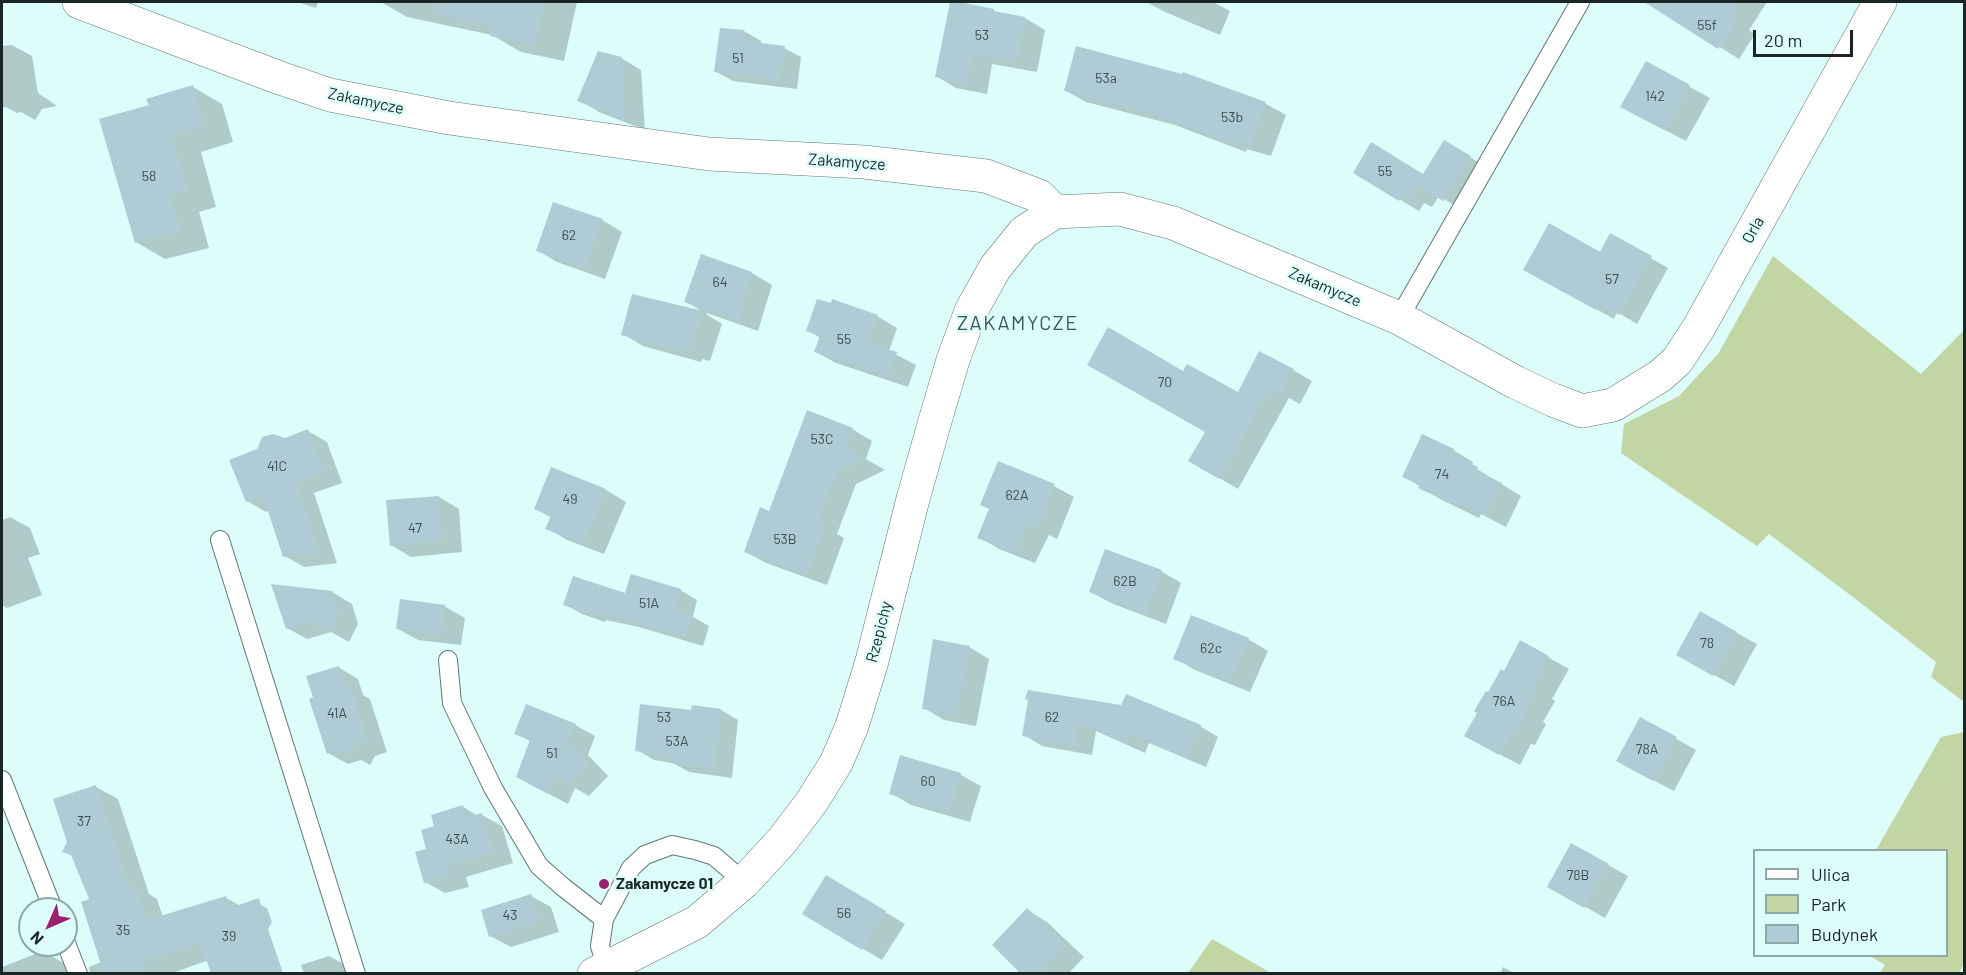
<!DOCTYPE html>
<style>
body{margin:0}
#map{position:relative;width:1966px;height:975px;overflow:hidden;background:#ddfdfa;font-family:Barlow,sans-serif}
canvas{display:block}
.frame{position:absolute;inset:0;border:3px solid #1a2625;pointer-events:none}
.legend{position:absolute;left:1753px;top:849px;width:195px;height:108px;box-sizing:border-box;background:#ddfdfa;border:2px solid #8fa7a5;margin:0;padding:8px 10px;list-style:none;font-size:18px;color:#1a2625}
.legend li{display:flex;align-items:center;gap:12px;height:30px}
.legend b{width:30px;border:2px solid #8fa7a5}
.north{position:absolute;left:18px;top:897px;width:60px;height:60px;box-sizing:border-box;background:#ddfdfa;border:2px solid #8fa7a5;border-radius:50%;rotate:225deg;font-size:16px;font-weight:700;line-height:24px;text-align:center;color:#1a2625}
.north::after{content:'';display:block;margin:auto;width:21px;height:27px;background:#9e1f72;clip-path:polygon(50% 0,100% 100%,50% 72%,0 100%)}
.scale{position:absolute;left:1753px;top:30px;width:100px;height:27px;box-sizing:border-box;border:3px solid #1a2625;border-top:0;padding-left:8px;font-size:18px;line-height:21px;white-space:nowrap;color:#1a2625;-webkit-text-stroke:4px #ddfdfa;paint-order:stroke}
</style>
<div id="map">
<canvas width="1966" height="975"></canvas>
<div class="frame"></div>
<ul class="legend">
<li><b style="height:8px;background:#fff"></b>Ulica</li>
<li><b style="height:16px;background:#c2d6a3"></b>Park</li>
<li><b style="height:16px;background:#afcbd5"></b>Budynek</li>
</ul>
<div class="north">N</div>
<div class="scale">20 m</div>
</div>
<script>
const ctx = document.querySelector('canvas').getContext('2d');
ctx.lineJoin = 'round';
function fill(path, color) { ctx.fillStyle = color; ctx.fill(path, 'evenodd'); }
function trace(path, color, width, dash) { ctx.strokeStyle = color; ctx.lineWidth = width; ctx.lineCap = dash ? 'butt' : 'round'; ctx.setLineDash(dash || []); ctx.stroke(path); }
function label(font, color, halo, rows, align = 'center') {
  ctx.font = font + ' Barlow,sans-serif'; ctx.lineWidth = 5; ctx.setLineDash([]); ctx.textBaseline = 'middle'; ctx.strokeStyle = halo; ctx.fillStyle = color; for (const [text, x, y, turn = 0] of rows) {
    ctx.save(); ctx.translate(x, y); ctx.rotate((+turn || 0) * Math.PI / 180); ctx.textAlign = isNaN(turn) ? turn : align; if (halo) ctx.strokeText(text, 0, 0); ctx.fillText(text, 0, 0); ctx.restore();
  }
}
fill(new Path2D(`
 M 1773,256 L 1921,374 L 1964,330 L 1964,702 L 1931,677 L 1936,662 L 1853,597 L 1769,534 L 1757,546 L 1621,453 L 1624,424 L 1679,396 L 1718,354 Z
 M 1964,732 L 1964,964 L 1959,973 L 1880,973 L 1885,965 L 1870,956 L 1946,956 L 1946,850 L 1876,850 L 1941,737 Z
 M 1212,939 L 1271,973 L 1188,973 Z`), '#c2d6a3');
fill(new Path2D(`
 M 297,2 L 318,2 L 316,8 Z
 M 381,2 L 577,2 L 564,61 L 521,52 L 492,35 L 407,17 Z
 M 951,2 L 1025,18 L 1045,30 L 1037,72 L 992,64 L 987,94 L 956,88 L 936,76 Z
 M 1146,2 L 1213,2 L 1230,11 L 1220,35 L 1165,12 Z
 M 1670,2 L 1767,2 L 1749,30 L 1755,34 L 1739,59 L 1663,12 Z
 M 721,29 L 744,31 L 761,41 L 761,45 L 784,48 L 801,57 L 797,89 L 733,81 L 715,71 Z
 M 12,45 L 32,56 L 38,93 L 57,106 L 42,109 L 35,120 L 21,112 L 17,113 L 6,107 L 2,108 L 2,46 Z
 M 621,58 L 641,70 L 645,130 L 599,112 L 579,100 Z
 M 1646,63 L 1710,98 L 1686,141 L 1642,118 Z
 M 1184,74 L 1266,104 L 1286,115 L 1271,156 L 1247,149 L 1246,152 L 1175,125 L 1086,102 L 1066,91 L 1183,76 Z
 M 193,87 L 222,104 L 233,142 L 201,152 L 216,207 L 199,212 L 209,248 L 165,259 L 136,242 L 151,106 Z
 M 1445,142 L 1490,169 L 1464,211 L 1439,196 L 1432,207 L 1424,203 L 1419,211 L 1399,199 L 1372,145 L 1424,175 Z
 M 602,220 L 622,232 L 605,279 L 557,262 L 537,250 Z
 M 1610,235 L 1668,268 L 1637,324 L 1617,312 L 1614,319 L 1525,269 L 1600,254 Z
 M 702,256 L 752,273 L 772,285 L 758,331 L 707,313 L 706,314 L 722,324 L 710,361 L 702,359 L 701,362 L 643,346 L 623,334 L 633,296 L 704,313 L 686,301 Z
 M 877,316 L 897,328 L 889,351 L 916,365 L 908,387 L 836,363 L 816,352 L 820,338 L 808,330 Z
 M 1293,370 L 1312,381 L 1300,404 L 1289,398 L 1238,489 L 1190,461 L 1207,431 L 1184,373 L 1238,394 Z
 M 852,429 L 872,441 L 866,459 L 885,470 L 856,484 L 837,534 L 844,538 L 827,585 L 766,563 L 746,552 L 770,512 Z
 M 308,431 L 327,442 L 342,483 L 314,493 L 337,563 L 304,567 L 285,556 L 270,511 L 266,512 L 247,501 L 285,440 Z
 M 1453,450 L 1473,462 L 1472,466 L 1521,496 L 1506,527 L 1481,514 L 1479,518 L 1440,499 L 1403,476 Z
 M 552,469 L 606,490 L 626,502 L 604,554 L 567,540 L 547,528 L 552,518 L 536,509 Z
 M 1054,486 L 1074,497 L 1057,539 L 1049,535 L 1035,563 L 999,549 L 979,537 Z
 M 439,497 L 459,509 L 462,552 L 411,557 L 391,545 Z
 M 10,517 L 30,528 L 40,554 L 28,558 L 42,595 L 7,608 L 2,605 L 2,520 Z
 M 1161,571 L 1181,583 L 1166,624 L 1111,603 L 1091,592 Z
 M 680,590 L 697,600 L 693,617 L 709,626 L 703,646 L 639,627 L 606,620 L 605,622 L 582,614 L 564,604 L 626,595 Z
 M 332,592 L 352,604 L 358,624 L 349,642 L 331,632 L 307,639 L 287,628 Z
 M 444,606 L 465,618 L 461,645 L 418,640 L 398,629 Z
 M 1700,613 L 1757,644 L 1734,686 L 1678,655 Z
 M 1248,639 L 1268,651 L 1250,692 L 1195,670 L 1175,658 Z
 M 1521,642 L 1569,669 L 1552,699 L 1555,701 L 1543,722 L 1546,724 L 1535,745 L 1531,744 L 1520,765 L 1486,747 L 1489,694 L 1504,673 Z
 M 969,647 L 989,659 L 976,726 L 944,720 L 924,708 Z
 M 338,667 L 358,679 L 363,695 L 370,699 L 387,752 L 375,756 L 370,765 L 361,760 L 348,764 L 328,753 Z
 M 1030,700 L 1200,726 L 1218,737 L 1206,767 L 1149,743 L 1145,753 L 1096,731 L 1092,755 L 1042,746 L 1024,735 Z
 M 721,710 L 738,720 L 732,778 L 689,772 L 673,763 L 654,760 L 637,750 L 692,712 Z
 M 1641,719 L 1696,750 L 1674,791 L 1638,772 Z
 M 575,725 L 595,736 L 588,755 L 608,776 L 589,796 L 575,788 L 568,804 L 538,788 L 531,742 L 516,733 Z
 M 901,757 L 961,775 L 981,786 L 970,822 L 911,805 L 891,793 Z
 M 96,787 L 118,799 L 149,894 L 157,899 L 163,917 L 226,898 L 248,910 L 268,974 L 214,974 L 209,960 L 170,974 L 90,974 L 89,967 L 101,962 L 91,900 L 73,856 L 64,851 Z
 M 463,807 L 478,816 L 482,815 L 502,826 L 513,863 L 466,877 L 469,887 L 445,893 L 425,882 L 428,850 Z
 M 1572,845 L 1628,876 L 1605,918 L 1549,886 Z
 M 827,877 L 905,924 L 882,960 L 804,914 Z
 M 531,896 L 551,907 L 559,932 L 511,947 L 490,936 Z
 M 1027,910 L 1047,922 L 1084,957 L 1068,974 L 1023,974 Z
 M 43,951 L 65,964 L 68,974 L 2,974 L 2,967 Z
 M 329,956 L 349,967 L 351,974 L 304,974 L 301,965 Z
 M 1503,967 L 1516,974 L 1500,974 Z`), '#0003');
fill(new Path2D(`
 M 436,2 L 544,2 L 535,45 L 490,36 L 492,26 L 435,13 Z
 M 950,2 L 959,2 L 994,9 L 994,11 L 1025,17 L 1017,62 L 972,53 L 967,84 L 935,77 Z
 M 1644,2 L 1740,2 L 1729,17 L 1736,22 L 1718,49 Z
 M 720,28 L 744,30 L 744,41 L 785,46 L 780,80 L 714,72 Z
 M 1076,46 L 1182,74 L 1183,72 L 1266,102 L 1250,146 L 1227,139 L 1226,142 L 1154,114 L 1064,91 Z
 M 598,51 L 622,57 L 625,120 L 577,101 Z
 M 1646,61 L 1690,85 L 1666,131 L 1620,107 Z
 M 193,85 L 204,126 L 172,135 L 188,191 L 171,195 L 180,231 L 135,243 L 99,119 L 149,105 L 146,99 Z
 M 1444,140 L 1471,156 L 1443,201 L 1418,186 L 1411,197 L 1403,193 L 1399,201 L 1353,173 L 1371,142 L 1423,174 Z
 M 553,202 L 603,219 L 584,269 L 536,251 Z
 M 1549,223 L 1600,252 L 1610,233 L 1652,256 L 1619,315 L 1599,304 L 1596,310 L 1523,270 Z
 M 701,254 L 752,272 L 738,321 L 684,302 Z
 M 632,294 L 703,311 L 690,350 L 682,348 L 681,352 L 621,335 Z
 M 817,299 L 831,303 L 832,299 L 878,315 L 868,343 L 897,352 L 888,377 L 814,352 L 820,336 L 806,331 Z
 M 1108,327 L 1183,371 L 1187,364 L 1238,392 L 1259,351 L 1294,369 L 1280,394 L 1270,389 L 1219,479 L 1188,461 L 1205,432 L 1087,365 Z
 M 807,410 L 853,428 L 845,450 L 867,458 L 836,473 L 817,522 L 825,525 L 807,575 L 744,552 L 760,507 L 769,511 Z
 M 308,429 L 324,472 L 296,483 L 319,553 L 283,557 L 263,496 L 246,502 L 229,460 L 257,449 L 262,437 L 273,434 L 285,438 Z
 M 1422,434 L 1454,449 L 1452,454 L 1478,467 L 1476,471 L 1502,483 L 1486,516 L 1460,504 L 1459,507 L 1418,488 L 1420,485 L 1402,477 Z
 M 998,461 L 1055,484 L 1037,529 L 1028,525 L 1015,553 L 977,538 L 989,509 L 980,505 Z
 M 551,467 L 606,489 L 584,544 L 545,529 L 551,516 L 534,509 Z
 M 439,496 L 442,541 L 390,546 L 386,500 Z
 M 1105,549 L 1162,570 L 1145,614 L 1089,592 Z
 M 631,574 L 681,589 L 675,609 L 693,615 L 686,637 L 620,618 L 589,611 L 588,613 L 563,605 L 573,576 L 625,593 Z
 M 271,584 L 332,591 L 339,612 L 328,632 L 309,621 L 286,629 Z
 M 400,599 L 445,605 L 441,635 L 396,629 Z
 M 1700,611 L 1737,632 L 1713,676 L 1676,655 Z
 M 1191,615 L 1249,638 L 1230,682 L 1173,659 Z
 M 933,639 L 970,646 L 956,715 L 922,709 Z
 M 1520,640 L 1549,656 L 1533,686 L 1536,688 L 1524,710 L 1527,711 L 1514,735 L 1511,733 L 1499,755 L 1464,736 L 1477,713 L 1474,711 L 1486,691 L 1488,692 L 1501,669 L 1504,671 Z
 M 339,666 L 345,687 L 350,686 L 368,741 L 355,745 L 350,755 L 339,750 L 327,754 L 309,699 L 313,697 L 306,676 Z
 M 1028,690 L 1121,705 L 1126,694 L 1201,725 L 1187,758 L 1131,734 L 1127,744 L 1078,722 L 1074,746 L 1022,736 L 1028,700 L 1025,699 Z
 M 526,704 L 576,724 L 568,742 L 589,764 L 568,786 L 557,773 L 548,794 L 516,777 L 530,740 L 514,734 Z
 M 640,704 L 691,710 L 692,705 L 721,709 L 715,769 L 670,763 L 671,756 L 635,751 Z
 M 1640,717 L 1677,737 L 1653,781 L 1616,761 Z
 M 900,755 L 961,773 L 950,812 L 889,794 Z
 M 96,785 L 129,887 L 135,885 L 147,920 L 226,896 L 230,908 L 259,898 L 261,905 L 267,908 L 272,922 L 268,929 L 283,973 L 211,974 L 201,943 L 142,962 L 146,974 L 104,974 L 81,902 L 89,899 L 71,855 L 62,852 L 67,842 L 53,799 Z
 M 463,805 L 467,817 L 482,813 L 493,852 L 447,866 L 449,876 L 424,883 L 415,852 L 426,849 L 421,830 L 434,826 L 431,815 Z
 M 1571,843 L 1609,864 L 1584,908 L 1547,887 Z
 M 826,875 L 886,911 L 862,950 L 802,914 Z
 M 531,894 L 540,921 L 489,937 L 481,910 Z
 M 1027,908 L 1065,945 L 1038,974 L 1021,974 L 992,945 Z`), '#afcbd5');
const service = new Path2D(`
 M 1399,318 L 1580,2
 M 220,540 L 356,974
 M 448,660 L 452,703 L 493,788 L 539,866 L 563,887 L 604,919
 M 2,780 L 53,909
 M 66,943 L 78,974
 M 607,968 L 600,946 L 604,919 L 631,868 L 645,855 L 672,845 L 695,850 L 714,856 L 744,882`);
const minor = new Path2D(`
 M 79,2 L 280,78 L 330,95 L 449,118 L 709,154 L 864,162 L 986,176 L 1039,196 L 1055,212`);
const tertiary = new Path2D(`
 M 594,974 L 697,922 L 744,882 L 781,842 L 811,803 L 836,763 L 852,726 L 872,661 L 913,499 L 935,421 L 953,360 L 971,311 L 995,268 L 1024,232 L 1055,212 L 1120,209 L 1173,223 L 1399,318 L 1515,382 L 1553,400 L 1582,411 L 1613,405 L 1660,376 L 1677,361 L 1698,329 L 1880,2`);
trace(service, '#5d7976', 20);
trace(minor, '#5d7976', 34);
trace(tertiary, '#5d7976', 34);
trace(service, '#fff', 18);
trace(minor, '#fff', 33);
trace(tertiary, '#fff', 33);
for (const [x, y, r, color] of [
 [604,884,6,"#9e1f72"]
]) { const dot = new Path2D(); dot.arc(x, y, r, 0, 2 * Math.PI); ctx.fillStyle = color; ctx.fill(dot); trace(dot, '#ddfdfa', 2); }
label('14px', '#3f4f51', null, [
 ["55f",1707,25],
 ["53",982,35],
 ["51",738,58],
 ["53a",1106,78],
 ["142",1655,96],
 ["53b",1232,117],
 ["55",1385,171],
 ["58",149,176],
 ["62",569,235],
 ["57",1612,279],
 ["64",720,282],
 ["55",844,339],
 ["70",1165,382],
 ["53C",822,439],
 ["41C",277,466],
 ["74",1442,474],
 ["62A",1017,495],
 ["49",570,499],
 ["47",415,528],
 ["53B",785,539],
 ["62B",1125,581],
 ["51A",649,603],
 ["78",1707,643],
 ["62c",1211,648],
 ["76A",1504,701],
 ["41A",337,713],
 ["53",664,717],
 ["62",1052,717],
 ["53A",677,741],
 ["78A",1647,749],
 ["51",552,753],
 ["60",928,781],
 ["37",84,821],
 ["43A",457,839],
 ["78B",1578,875],
 ["56",844,913],
 ["43",510,915],
 ["35",123,930],
 ["39",229,936]
]);
label('16px', '#1a2625', '#ddfdfa', [
 ["Zakamycze",366,101,12],
 ["Zakamycze",847,162,4],
 ["Orla",1753,230,-61],
 ["Zakamycze",1325,287,23],
 ["Rzepichy",879,632,-76]
]);
label('bold 16px', '#1a2625', '#ddfdfa', [
 ["Zakamycze 01",616,884]
], 'left');
ctx.letterSpacing = '1.5px';
label('20px', '#3c5855', '#ddfdfa', [
 ["ZAKAMYCZE",1018,323]
]);
ctx.letterSpacing = '0px';
</script>
